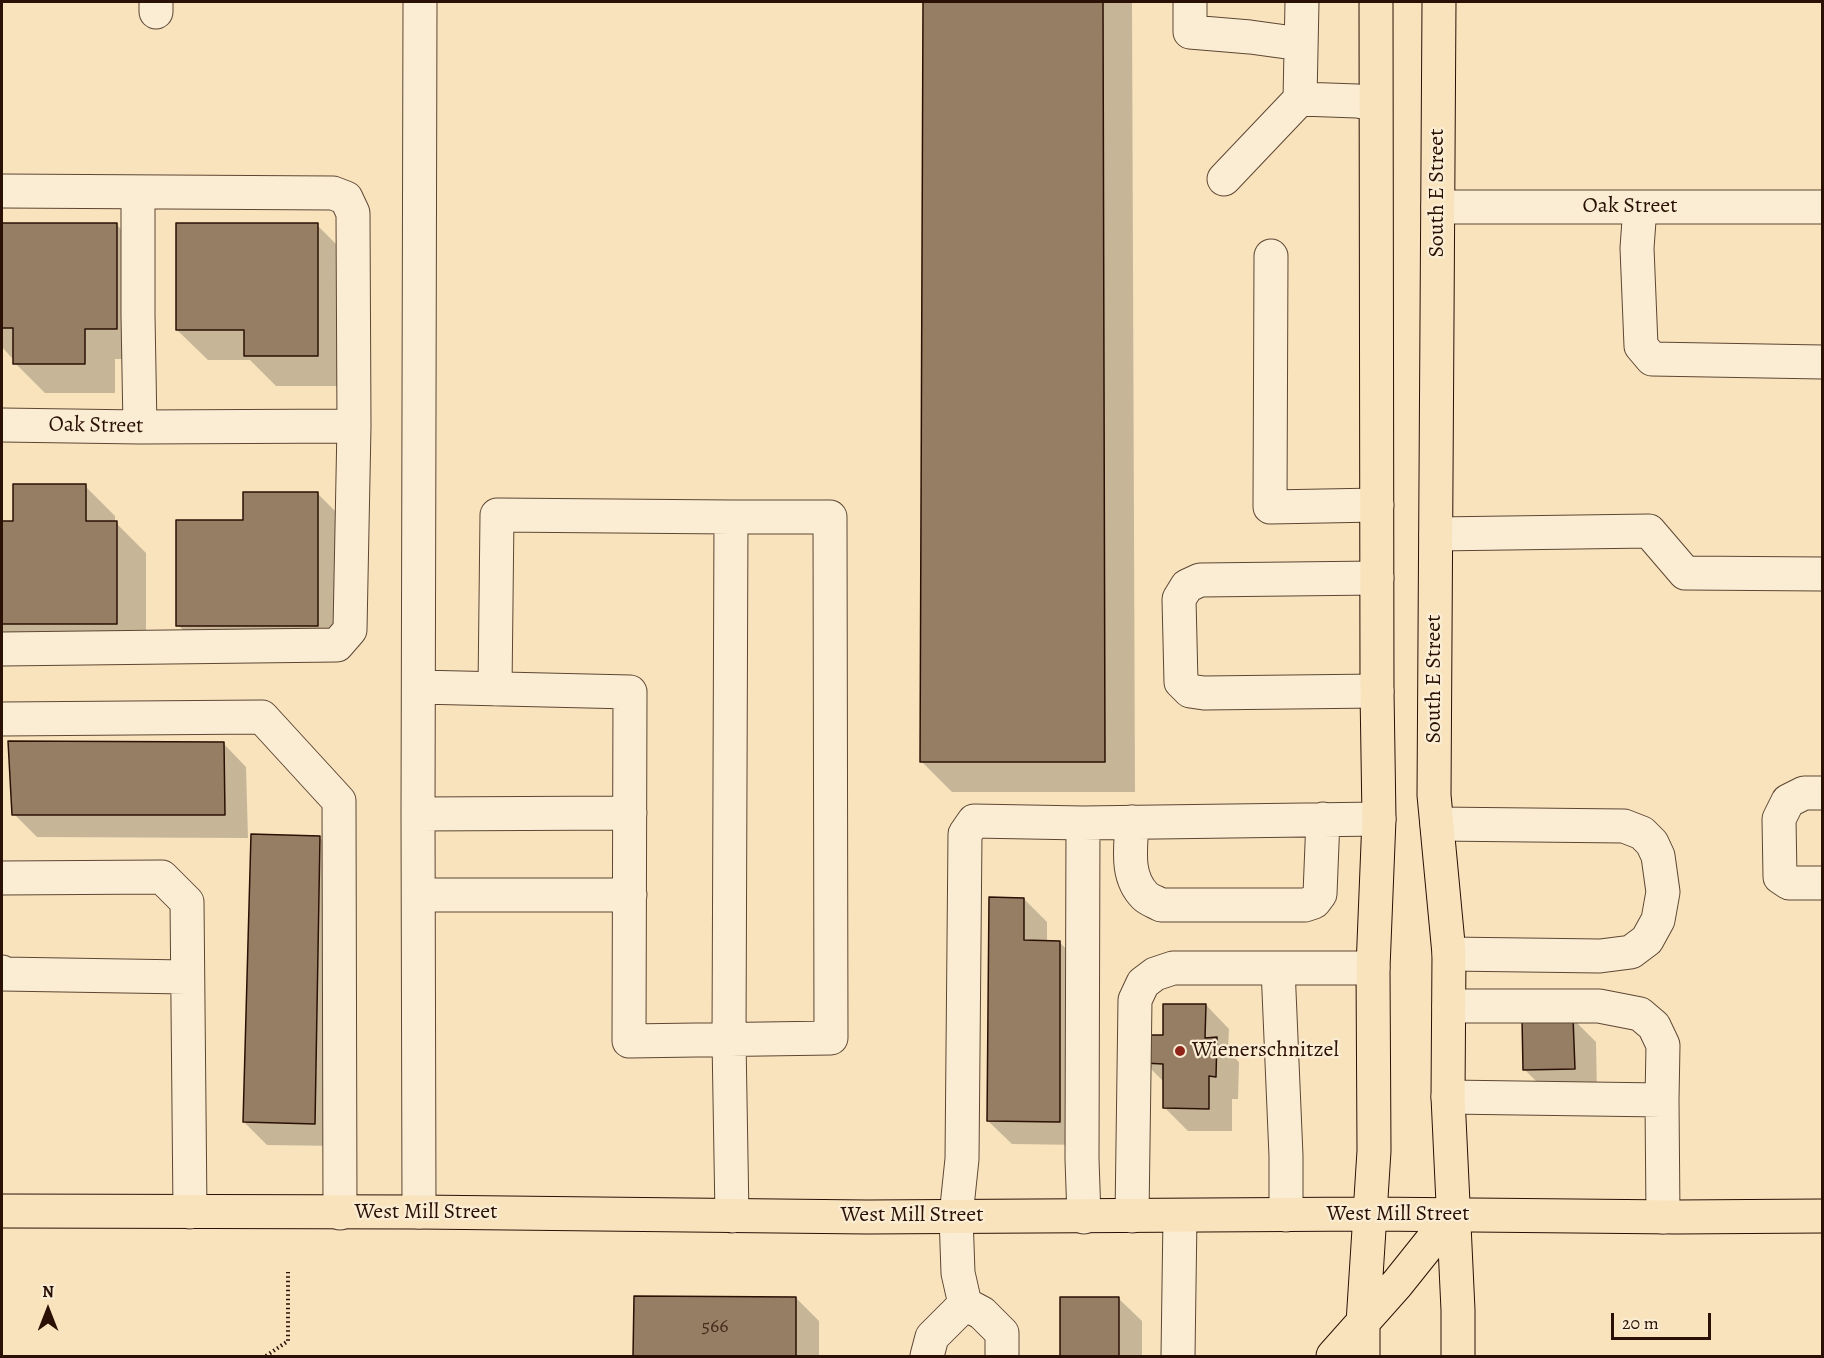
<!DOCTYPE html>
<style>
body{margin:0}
#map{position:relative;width:1824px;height:1358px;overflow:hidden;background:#f8e3bd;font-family:Alegreya,serif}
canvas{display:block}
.frame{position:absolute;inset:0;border:3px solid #2b1105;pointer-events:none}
.north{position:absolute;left:18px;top:1280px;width:60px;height:60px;-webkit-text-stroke:4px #faedd4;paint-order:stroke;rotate:0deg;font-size:16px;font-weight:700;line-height:24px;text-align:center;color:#2b1105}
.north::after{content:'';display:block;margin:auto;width:21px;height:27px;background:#2b1105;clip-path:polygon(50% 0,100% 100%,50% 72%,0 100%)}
.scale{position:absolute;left:1611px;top:1313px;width:100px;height:27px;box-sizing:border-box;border:3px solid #2b1105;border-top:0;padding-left:8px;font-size:18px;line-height:21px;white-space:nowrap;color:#2b1105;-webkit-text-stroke:4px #faedd4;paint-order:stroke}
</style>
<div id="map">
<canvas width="1824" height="1358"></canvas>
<div class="frame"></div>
<div class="north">N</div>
<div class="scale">20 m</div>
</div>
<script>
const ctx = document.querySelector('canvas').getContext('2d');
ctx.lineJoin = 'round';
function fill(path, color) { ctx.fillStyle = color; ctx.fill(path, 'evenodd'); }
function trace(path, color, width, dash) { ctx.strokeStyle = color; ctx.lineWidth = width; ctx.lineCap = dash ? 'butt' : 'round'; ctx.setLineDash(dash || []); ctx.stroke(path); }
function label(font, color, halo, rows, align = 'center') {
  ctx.font = font + ' Alegreya,serif'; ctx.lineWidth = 4.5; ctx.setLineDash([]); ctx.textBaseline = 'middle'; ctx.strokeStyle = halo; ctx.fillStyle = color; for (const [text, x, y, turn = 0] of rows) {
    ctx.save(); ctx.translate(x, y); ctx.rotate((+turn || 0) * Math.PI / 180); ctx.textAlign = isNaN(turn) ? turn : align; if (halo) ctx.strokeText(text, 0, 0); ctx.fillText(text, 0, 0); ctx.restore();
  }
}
fill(new Path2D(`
 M 925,2 L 1132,2 L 1135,792 L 952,792 L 921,761 Z
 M 2,224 L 116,224 L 146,255 L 146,359 L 115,359 L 115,393 L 45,393 L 15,363 L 15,358 L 12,358 L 2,347 Z
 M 317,225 L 347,255 L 347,386 L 276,386 L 250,360 L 208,360 L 177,330 Z
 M 85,486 L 115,516 L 115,522 L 146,553 L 146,654 L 2,643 L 2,522 L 14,522 Z
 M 318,494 L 348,524 L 348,655 L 208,655 L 178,625 L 245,521 Z
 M 223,743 L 246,767 L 248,838 L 37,837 L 14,814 Z
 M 320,838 L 343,861 L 338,1146 L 267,1145 L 244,1122 Z
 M 1024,899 L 1047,922 L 1047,942 L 1059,942 L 1083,965 L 1082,1145 L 1012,1144 L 988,1121 Z
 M 1206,1005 L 1229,1029 L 1228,1051 L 1239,1062 L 1238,1099 L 1232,1099 L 1232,1131 L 1188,1131 L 1164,1107 L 1164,1082 L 1145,1063 L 1165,1036 Z
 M 1573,1019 L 1596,1042 L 1597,1092 L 1548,1093 L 1525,1070 Z
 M 636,1298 L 796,1298 L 819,1321 L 819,1356 L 635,1356 Z
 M 1118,1298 L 1142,1321 L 1142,1356 L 1062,1356 L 1062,1299 Z`), '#0003');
const building = new Path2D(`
 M 923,2 L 1103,2 L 1105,762 L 920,762 Z
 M 2,223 L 117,223 L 117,329 L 85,329 L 85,364 L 13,364 L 13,328 L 2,328 Z
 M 176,223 L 318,223 L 318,356 L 244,356 L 244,330 L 176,330 Z
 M 13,484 L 86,484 L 86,521 L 117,521 L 117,624 L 2,624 L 2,521 L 13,521 Z
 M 243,492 L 318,492 L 318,626 L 176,626 L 176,520 L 243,520 Z
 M 8,741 L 224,742 L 225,815 L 12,815 Z
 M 251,834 L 320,836 L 315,1124 L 243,1122 Z
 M 989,897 L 1024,898 L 1024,940 L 1060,941 L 1060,1122 L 987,1121 Z
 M 1163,1004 L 1206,1004 L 1205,1038 L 1217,1037 L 1216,1077 L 1209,1076 L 1209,1109 L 1163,1108 L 1163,1064 L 1143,1063 L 1143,1035 L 1163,1035 Z
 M 1573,1017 L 1575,1069 L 1523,1070 L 1522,1018 Z
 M 634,1296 L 796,1297 L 796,1356 L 633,1356 Z
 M 1060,1297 L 1119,1297 L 1119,1356 L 1060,1356 Z`);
fill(building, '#967e65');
trace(building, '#2b1105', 1.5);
const minor = new Path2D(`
 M 1190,2 L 1190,32 L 1250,37 L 1301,44
 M 156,12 L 156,2
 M 1300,99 L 1357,101 L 1375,104
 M 1224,179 L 1300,99 L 1302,2
 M 2,191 L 333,193 L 346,198 L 353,213 L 354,426 L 140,427 L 2,425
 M 138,192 L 138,315 L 140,427
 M 1438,207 L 1822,207
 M 1640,207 L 1637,248 L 1641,346 L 1652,359 L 1822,362
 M 1271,256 L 1270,507 L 1377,505
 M 1436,534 L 1649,531 L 1685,573 L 1822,574
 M 1377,578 L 1200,580 L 1187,586 L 1179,599 L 1181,682 L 1190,691 L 1204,693 L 1377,691
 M 2,649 L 337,645 L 350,630 L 354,426
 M 419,687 L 630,692 L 629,1041 L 831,1038 L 830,517 L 731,517 L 729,1040 L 732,1216
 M 495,689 L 497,515 L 731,517
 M 2,719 L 262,717 L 339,801 L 340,1213
 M 1822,793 L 1804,793 L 1788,801 L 1779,819 L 1780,877 L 1789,883 L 1822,883
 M 418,814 L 630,813
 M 1132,822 C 1131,847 1125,876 1145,896 C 1149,900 1156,902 1161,905 L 1305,905 L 1314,902 L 1320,894 L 1323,819
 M 1083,823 L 1082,1159 L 1084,1217
 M 1437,824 L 1624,826 L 1642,833 L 1652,843 L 1658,856 L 1663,892 L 1658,920 L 1647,940 L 1631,952 L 1600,956 L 1449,954
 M 2,878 L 162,877 L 187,902 L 190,1212
 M 419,895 L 630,895
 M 1278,968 L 1373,968
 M 2,972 L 2,974 L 186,977
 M 1449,1006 L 1599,1006 L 1640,1014 L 1654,1026 L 1663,1045 L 1662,1100
 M 1448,1097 L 1662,1100 L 1663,1217
 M 419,1212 L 418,814 L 420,2
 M 1132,1216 L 1135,1000 L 1143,983 L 1155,974 L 1173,968 L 1278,968 L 1286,1156 L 1286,1215
 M 927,1356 L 932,1337 L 965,1304
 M 1002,1356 L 1002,1333 L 982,1313 L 965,1304 L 958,1273 L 956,1216 L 962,1159 L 965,834 L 974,821 L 1083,823 L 1379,819
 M 1178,1356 L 1180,1216`);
const major = new Path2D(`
 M 1439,2 L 1434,795 L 1449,954 L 1448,1097 L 1458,1310 L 1458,1356
 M 2,1211 L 419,1212 L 867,1217 L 1371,1214 L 1676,1217 L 1822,1216
 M 1333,1356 L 1397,1284 L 1453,1214
 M 1363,1356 L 1363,1323 L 1374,1151 L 1373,968 L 1379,819 L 1377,691 L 1376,2`);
trace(minor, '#5e4633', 35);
trace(major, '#2b1105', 35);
trace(new Path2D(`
 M 266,1356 L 288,1341 L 288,1272`), '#2b1105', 4, [1.5, 3]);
trace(minor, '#faedd4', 33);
trace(major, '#f8e3bd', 33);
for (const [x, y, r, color] of [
 [1180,1051,6,"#8f2418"]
]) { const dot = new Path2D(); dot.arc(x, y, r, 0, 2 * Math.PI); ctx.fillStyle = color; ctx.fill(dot); trace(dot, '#faedd4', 2); }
label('20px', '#462c1d', null, [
 ["566",715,1327]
]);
label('22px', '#2b1105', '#faedd4', [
 ["South E Street",1438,193,-90],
 ["Oak Street",1630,207],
 ["Oak Street",96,426,1],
 ["South E Street",1435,679,-90],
 ["West Mill Street",426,1213],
 ["West Mill Street",1398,1215],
 ["West Mill Street",912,1216]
]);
label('22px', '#2b1105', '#faedd4', [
 ["Wienerschnitzel",1192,1051]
], 'left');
</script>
